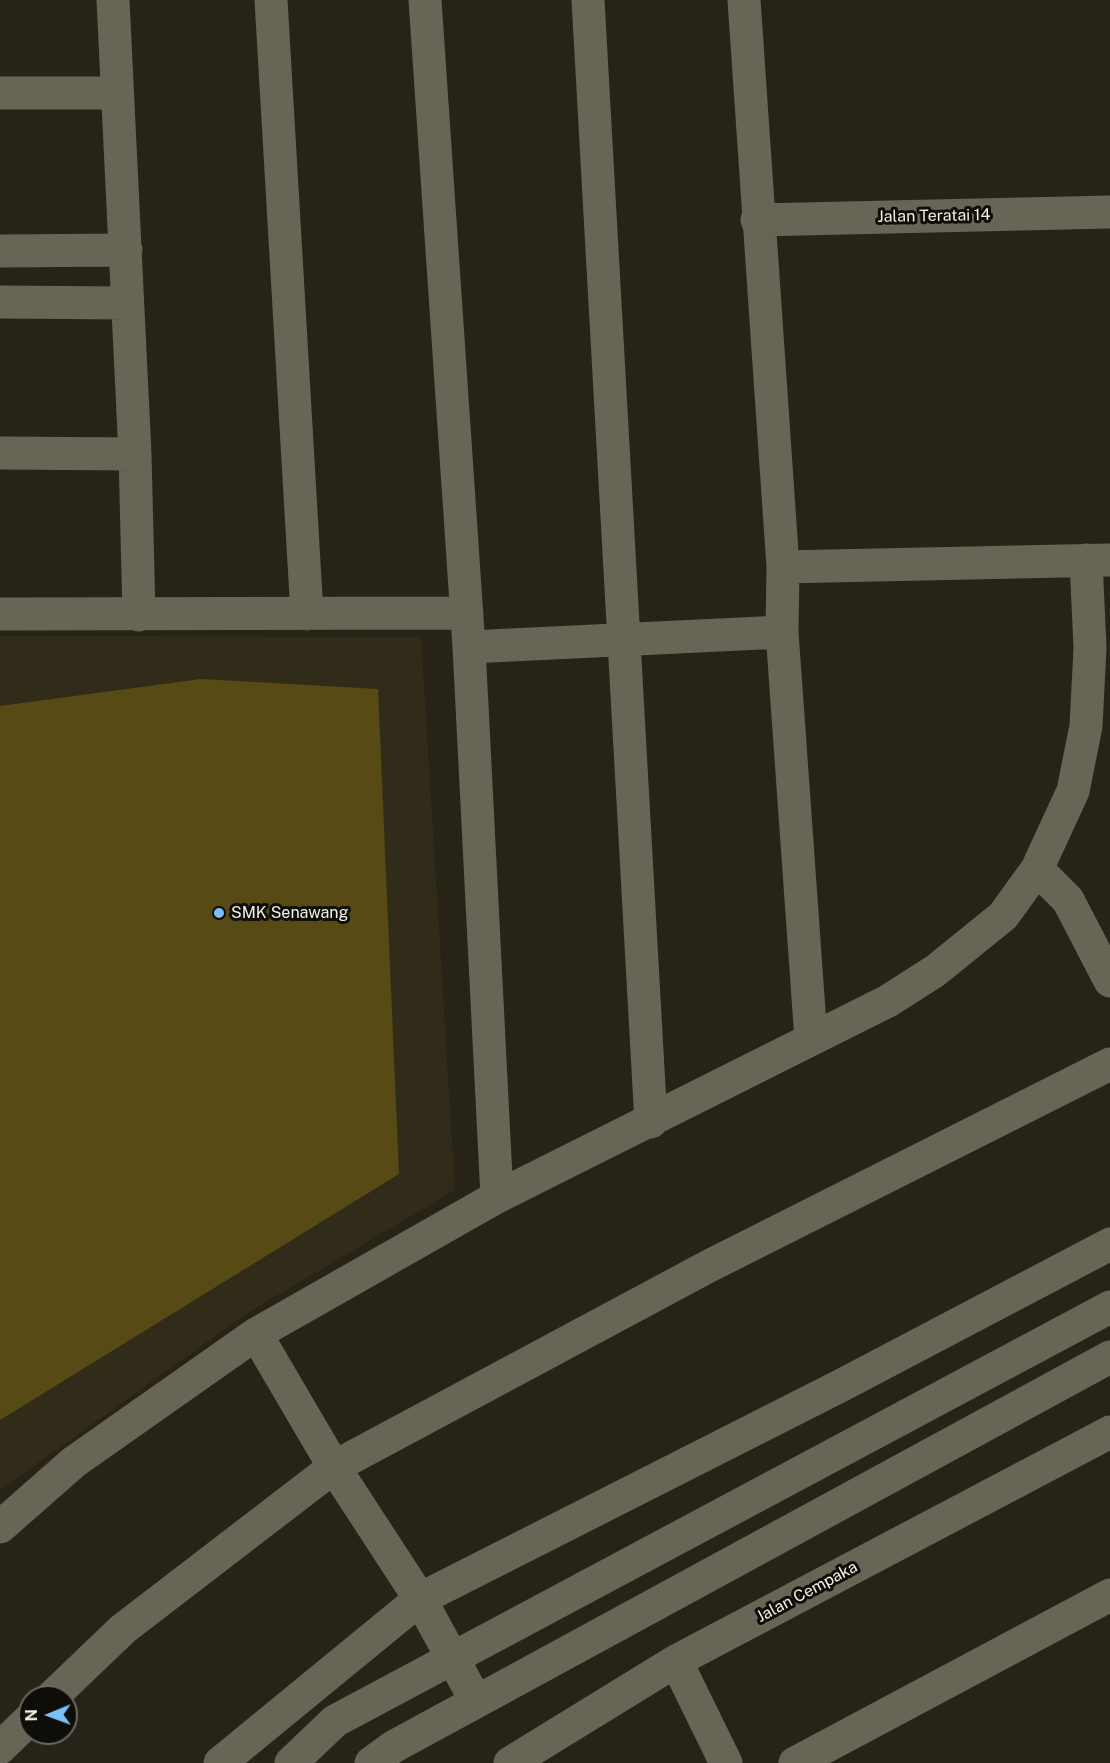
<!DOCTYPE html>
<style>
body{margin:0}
#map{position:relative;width:1110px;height:1763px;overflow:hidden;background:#272417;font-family:"Public Sans",sans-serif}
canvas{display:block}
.north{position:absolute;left:18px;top:1685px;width:60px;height:60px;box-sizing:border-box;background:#0e0d08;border:2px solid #696761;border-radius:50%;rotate:269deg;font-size:16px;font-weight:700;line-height:24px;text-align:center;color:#f2efe7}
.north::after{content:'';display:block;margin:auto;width:21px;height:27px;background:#79bff8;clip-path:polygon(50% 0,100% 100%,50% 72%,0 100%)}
</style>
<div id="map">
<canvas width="1110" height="1763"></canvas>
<div class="north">N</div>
</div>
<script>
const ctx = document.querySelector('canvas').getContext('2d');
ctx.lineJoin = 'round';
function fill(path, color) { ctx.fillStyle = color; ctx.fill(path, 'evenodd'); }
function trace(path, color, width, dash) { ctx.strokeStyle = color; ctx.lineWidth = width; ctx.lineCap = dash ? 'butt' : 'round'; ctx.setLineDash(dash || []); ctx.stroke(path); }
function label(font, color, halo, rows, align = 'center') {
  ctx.font = font + ' "Public Sans",sans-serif'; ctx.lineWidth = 6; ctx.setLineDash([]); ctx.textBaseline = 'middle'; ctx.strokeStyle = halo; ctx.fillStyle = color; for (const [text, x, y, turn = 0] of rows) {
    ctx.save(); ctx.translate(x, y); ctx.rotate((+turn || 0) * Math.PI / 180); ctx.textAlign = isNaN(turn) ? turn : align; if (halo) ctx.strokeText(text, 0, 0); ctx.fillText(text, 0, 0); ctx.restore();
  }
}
fill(new Path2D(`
 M 0,636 L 421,637 L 455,1190 L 249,1312 L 0,1490 Z`), '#312c19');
fill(new Path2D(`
 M 201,679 L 378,689 L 399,1174 L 0,1420 L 0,706 Z`), '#574a15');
trace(new Path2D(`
 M 113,0 L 135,454 L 139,615
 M 271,0 L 307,614
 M 425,0 L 469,647 L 497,1197
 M 588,0 L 651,1122
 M 744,0 L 783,567 L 782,632 L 811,1039
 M 0,93 L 117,93
 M 757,220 L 1110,212
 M 0,251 L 126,250
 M 0,302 L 127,303
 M 0,453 L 135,454
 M 783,567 L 1110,560
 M 0,614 L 467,613
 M 469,647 L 782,632
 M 1037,869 L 1068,900 L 1110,981
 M 0,1527 L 74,1462 L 256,1334
 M 676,1661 L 726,1763
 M 52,1697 L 123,1629 L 334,1467 L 709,1266 L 1110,1064
 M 476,1701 L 420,1599 L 334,1467 L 256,1334 L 497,1197 L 888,1001 L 935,971 L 1003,916 L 1037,869 L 1073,791 L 1086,726 L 1090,648 L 1086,560
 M 0,1748 L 30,1719
 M 220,1763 L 420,1599 L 842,1385 L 1110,1244
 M 291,1763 L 335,1721 L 1110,1307
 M 371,1763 L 393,1747 L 1110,1357
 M 510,1763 L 676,1661 L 1110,1432
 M 795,1763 L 1110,1595`), '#686456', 33);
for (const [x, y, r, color] of [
 [219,913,6,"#79bff8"]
]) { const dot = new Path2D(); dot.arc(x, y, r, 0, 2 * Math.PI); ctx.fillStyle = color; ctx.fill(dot); trace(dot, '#0e0d08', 2); }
label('16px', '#f2efe7', '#0e0d08', [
 ["Jalan Teratai 14",934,216,-1],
 ["Jalan Cempaka",807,1592,-28]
]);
label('16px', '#f2efe7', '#0e0d08', [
 ["SMK Senawang",231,913]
], 'left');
</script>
